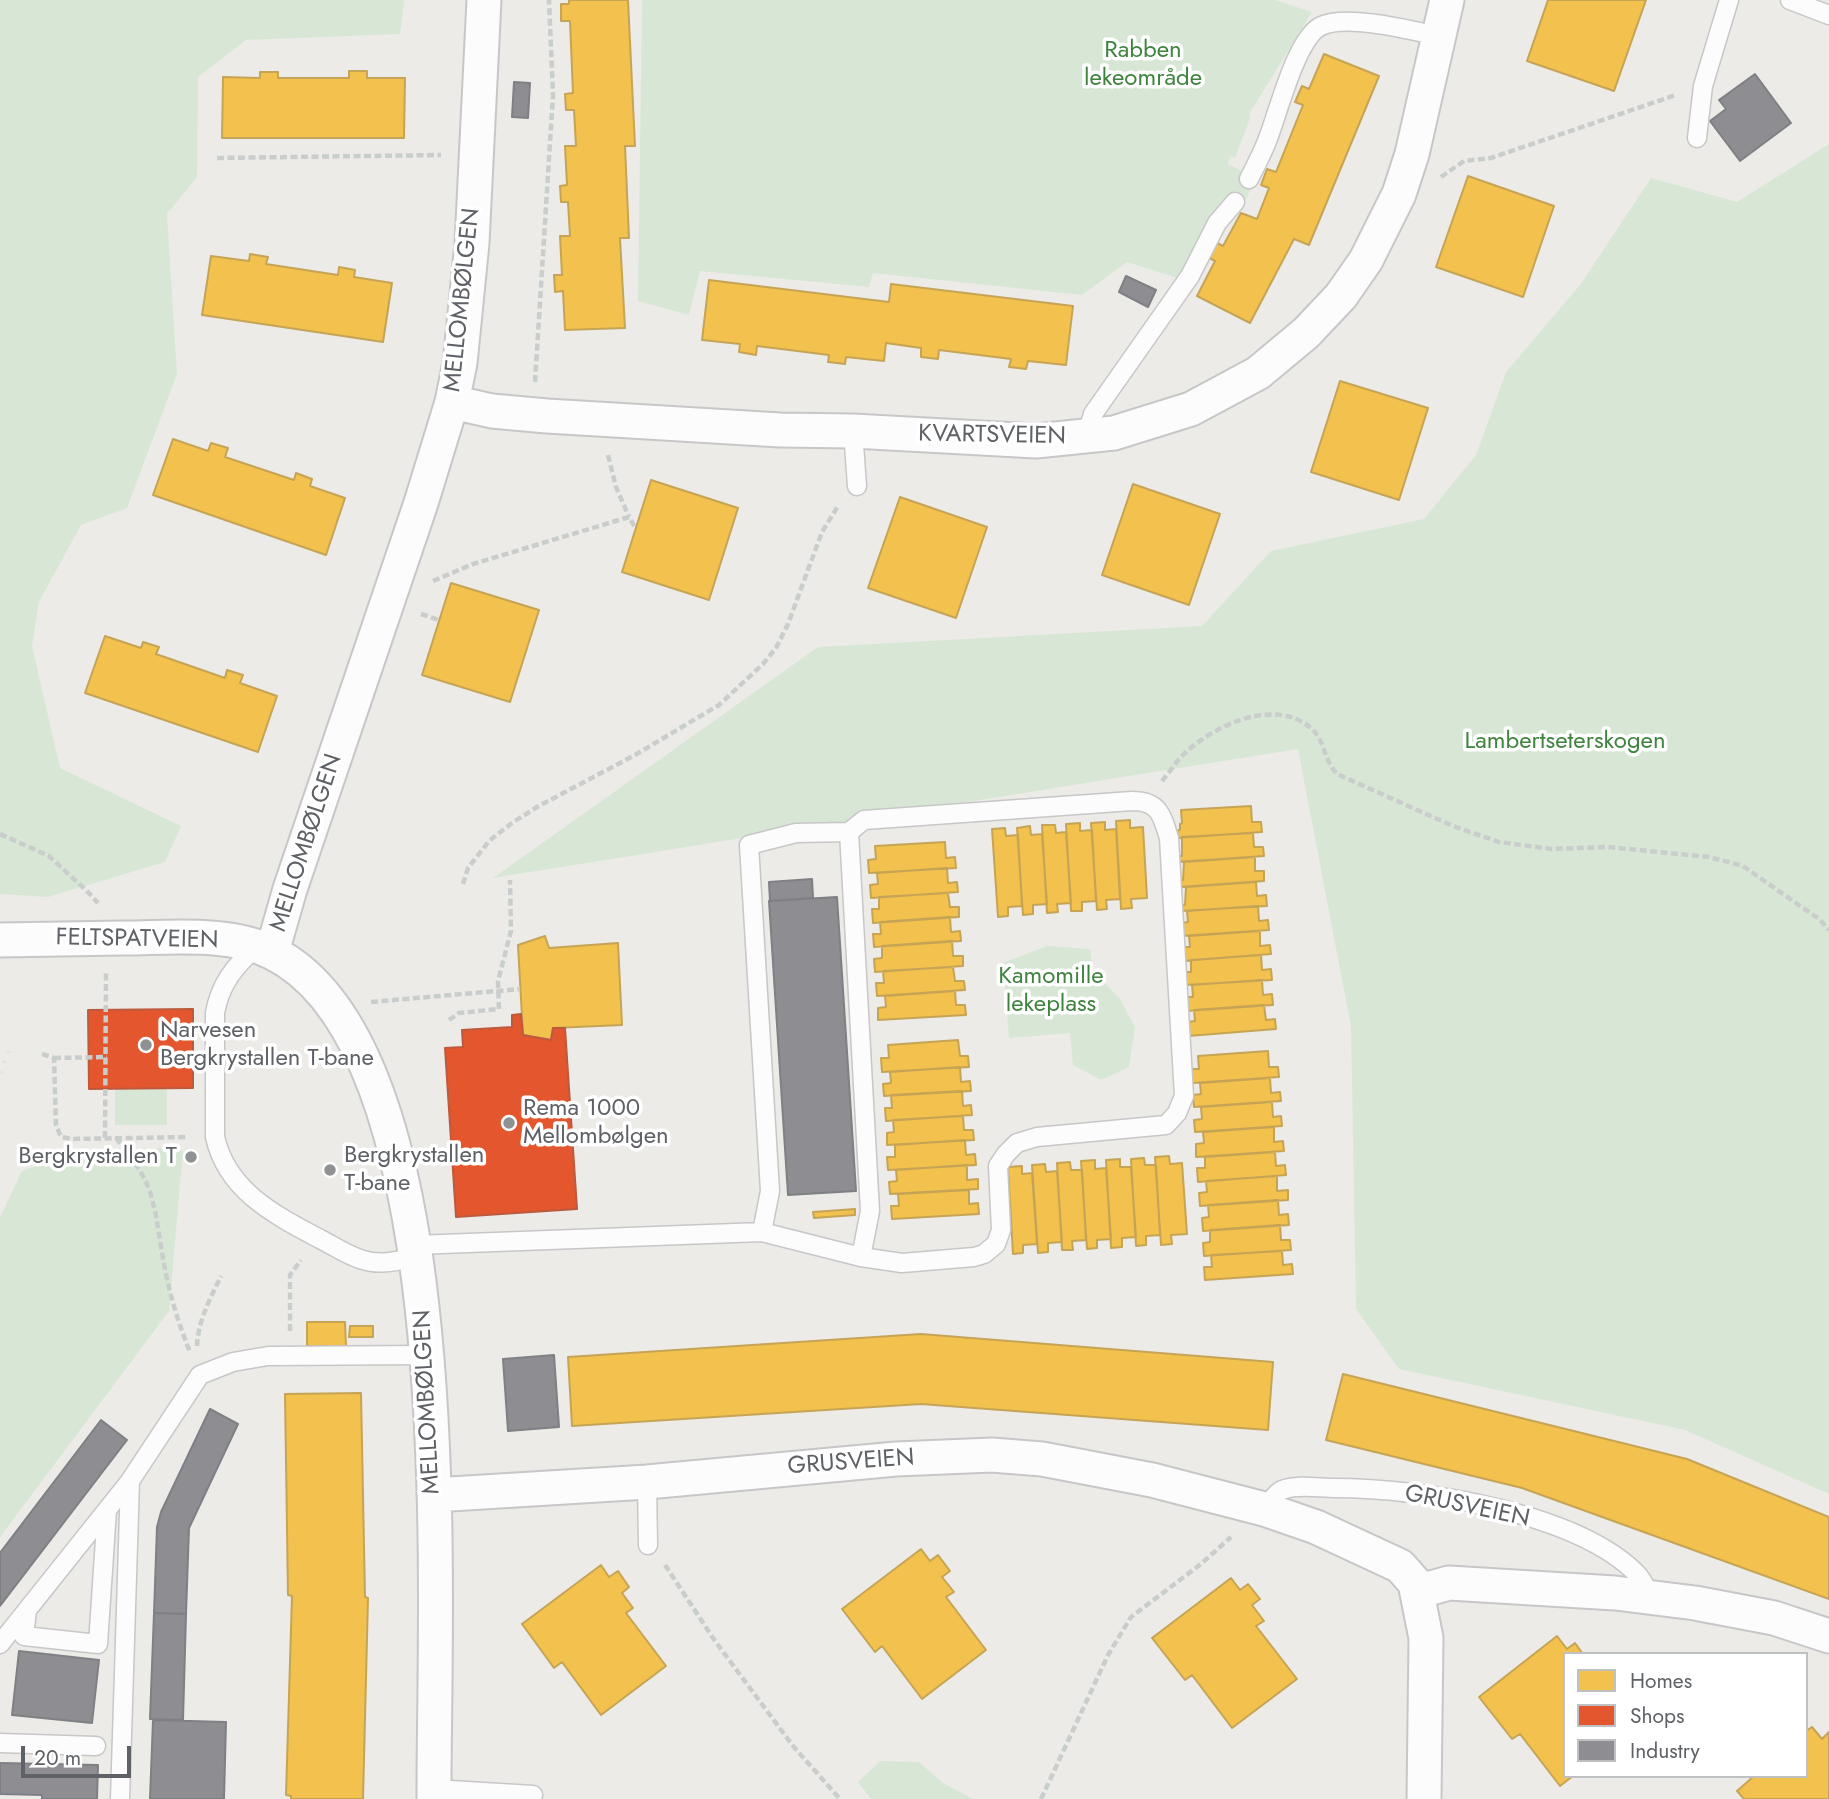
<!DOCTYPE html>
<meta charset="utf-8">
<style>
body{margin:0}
#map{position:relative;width:1829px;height:1799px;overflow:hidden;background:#ecebe8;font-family:Jost,sans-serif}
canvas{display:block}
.legend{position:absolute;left:1563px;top:1652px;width:245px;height:126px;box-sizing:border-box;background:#fff;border:2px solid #bfc0c1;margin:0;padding:9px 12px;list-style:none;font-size:21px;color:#5e6165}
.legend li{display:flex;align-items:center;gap:14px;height:35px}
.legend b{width:35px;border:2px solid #bfc0c1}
.scale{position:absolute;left:21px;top:1746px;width:110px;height:32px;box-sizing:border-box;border:4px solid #5e6165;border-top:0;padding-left:9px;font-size:21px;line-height:24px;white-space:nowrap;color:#5e6165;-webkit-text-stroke:5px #fff;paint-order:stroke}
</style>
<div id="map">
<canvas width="1829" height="1799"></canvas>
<ul class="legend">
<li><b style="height:19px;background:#f2c14e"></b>Homes</li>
<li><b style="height:19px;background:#e4572e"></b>Shops</li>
<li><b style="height:19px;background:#8d8d92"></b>Industry</li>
</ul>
<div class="scale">20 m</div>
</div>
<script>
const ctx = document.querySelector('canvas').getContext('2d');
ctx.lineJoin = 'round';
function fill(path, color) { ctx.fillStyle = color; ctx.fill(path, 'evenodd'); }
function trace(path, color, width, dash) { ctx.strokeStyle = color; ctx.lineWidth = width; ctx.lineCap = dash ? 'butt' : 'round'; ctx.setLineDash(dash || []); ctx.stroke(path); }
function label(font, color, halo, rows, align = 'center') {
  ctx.font = font + ' Jost,sans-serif'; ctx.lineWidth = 7; ctx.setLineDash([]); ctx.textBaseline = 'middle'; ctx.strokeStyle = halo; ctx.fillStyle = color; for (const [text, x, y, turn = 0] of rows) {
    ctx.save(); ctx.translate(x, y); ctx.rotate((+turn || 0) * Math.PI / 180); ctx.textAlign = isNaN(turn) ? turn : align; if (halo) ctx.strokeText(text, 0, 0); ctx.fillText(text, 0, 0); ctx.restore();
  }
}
fill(new Path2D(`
 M 0,0 L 404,0 L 400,34 L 246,40 L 198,77 L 197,177 L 167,214 L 177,374 L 127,508 L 81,525 L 39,602 L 32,646 L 60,768 L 181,826 L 165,862 L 48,897 L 0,894 Z
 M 642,0 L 1275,0 L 1312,12 L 1249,114 L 1250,118 L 1235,158 L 1230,156 L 1228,164 L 1255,178 L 1245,202 L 1231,204 L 1187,281 L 1127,262 L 1082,295 L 873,273 L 869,287 L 700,271 L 689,315 L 638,301 Z
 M 1829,144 L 1829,1494 L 1685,1430 L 1399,1369 L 1356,1309 L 1351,1027 L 1298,749 L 493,878 L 818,647 L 1202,626 L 1271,551 L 1424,519 L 1476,455 L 1506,372 L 1580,285 L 1651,178 L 1737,202 Z
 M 1047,946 L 1090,949 L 1093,970 L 1120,999 L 1135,1027 L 1129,1067 L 1101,1080 L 1073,1065 L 1070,1033 L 1009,1038 L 1003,963 Z
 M 167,1088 L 167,1125 L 115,1125 L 115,1089 Z
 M 90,1149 L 178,1148 L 183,1151 L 169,1311 L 0,1537 L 0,1217 L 22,1171 L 77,1151 Z
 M 880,1761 L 919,1762 L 943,1783 L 973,1799 L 871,1799 L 858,1782 Z`), '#d8e7d5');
const homes = new Path2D(`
 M 569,0 L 628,0 L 635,146 L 625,146 L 629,238 L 620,238 L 625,328 L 565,330 L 563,291 L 555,292 L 554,275 L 562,275 L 560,236 L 570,236 L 568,202 L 561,202 L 560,186 L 567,185 L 565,146 L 576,146 L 574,110 L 566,110 L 565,94 L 573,93 L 570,21 L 561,21 L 561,4 L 569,4 Z
 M 1548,0 L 1646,0 L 1614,91 L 1527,61 Z
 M 1324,54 L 1379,76 L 1309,245 L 1294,239 L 1250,323 L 1197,296 L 1215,261 L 1209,258 L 1217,243 L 1223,246 L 1241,213 L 1257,219 L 1269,188 L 1261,185 L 1267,169 L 1276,172 L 1303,105 L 1295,102 L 1302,86 L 1309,89 Z
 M 349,71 L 367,71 L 367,78 L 405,78 L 404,138 L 222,138 L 223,77 L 260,78 L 260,72 L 278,72 L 278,78 L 349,78 Z
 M 1468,176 L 1554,206 L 1523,297 L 1436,267 Z
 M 250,254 L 268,257 L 266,264 L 338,275 L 339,267 L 355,270 L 354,277 L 392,283 L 383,342 L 202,315 L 211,256 L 249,261 Z
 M 709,280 L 889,302 L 891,284 L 1073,306 L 1066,365 L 1028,361 L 1026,369 L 1009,367 L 1011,359 L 939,350 L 938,359 L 921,357 L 921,348 L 886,343 L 884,361 L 846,357 L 845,364 L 828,362 L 829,355 L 757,346 L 756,355 L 739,352 L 740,344 L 702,340 Z
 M 1340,381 L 1428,408 L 1399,500 L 1311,472 Z
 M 173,439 L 208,451 L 211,443 L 228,448 L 225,457 L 294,480 L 296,473 L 312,479 L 310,486 L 345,498 L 326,555 L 153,495 Z
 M 651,480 L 738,508 L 709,600 L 622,572 Z
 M 1133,484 L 1220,514 L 1189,605 L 1102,575 Z
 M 900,497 L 987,527 L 956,618 L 868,588 Z
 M 451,583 L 539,610 L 510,702 L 422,675 Z
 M 105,636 L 141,648 L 143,642 L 159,647 L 156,654 L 225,678 L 227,670 L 243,675 L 240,683 L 277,696 L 258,752 L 85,693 Z
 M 1251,806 L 1252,822 L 1261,822 L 1262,832 L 1175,838 L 1174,831 L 1180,830 L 1180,824 L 1182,823 L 1181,810 Z
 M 1130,820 L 1130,828 L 1143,827 L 1147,898 L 1131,899 L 1132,908 L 1121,909 L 1116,821 Z
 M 1105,822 L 1105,830 L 1116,829 L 1120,899 L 1106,900 L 1107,909 L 1097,910 L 1091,823 Z
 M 1080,823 L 1080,831 L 1092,830 L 1096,901 L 1082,902 L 1082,911 L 1071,911 L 1066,824 Z
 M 1042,825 L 1055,825 L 1056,833 L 1066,832 L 1071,903 L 1057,904 L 1058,912 L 1047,913 Z
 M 1030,826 L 1031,835 L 1042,834 L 1047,904 L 1033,905 L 1033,914 L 1023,915 L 1017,828 Z
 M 1005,828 L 1006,836 L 1018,835 L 1022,906 L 1008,907 L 1008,916 L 998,917 L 992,829 Z
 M 1253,833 L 1254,847 L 1263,847 L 1264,856 L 1176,862 L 1176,856 L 1182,856 L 1182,837 Z
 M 945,842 L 946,858 L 955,857 L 956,868 L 869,873 L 868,860 L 876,859 L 875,846 Z
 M 1255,857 L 1255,871 L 1264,871 L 1264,881 L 1179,887 L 1178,881 L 1183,880 L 1184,862 Z
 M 947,868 L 948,883 L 957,882 L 958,892 L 871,898 L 870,885 L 878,884 L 877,873 Z
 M 1256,882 L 1257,896 L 1266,895 L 1267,906 L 1180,911 L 1179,905 L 1185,905 L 1186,887 Z
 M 948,893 L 950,907 L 959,907 L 959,917 L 873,923 L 872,909 L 879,909 L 879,897 Z
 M 1258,906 L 1259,921 L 1268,920 L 1269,930 L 1181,936 L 1180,923 L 1188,922 L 1187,911 Z
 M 950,917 L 951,932 L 960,931 L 961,941 L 874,947 L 873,934 L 881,934 L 880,922 Z
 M 1260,931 L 1260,946 L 1270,945 L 1271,954 L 1182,961 L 1182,947 L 1190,947 L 1189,936 Z
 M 545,936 L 549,948 L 618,943 L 622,1025 L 553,1028 L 551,1040 L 523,1035 L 518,945 Z
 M 952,941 L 953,956 L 963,956 L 963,966 L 875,972 L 874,959 L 882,958 L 882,946 Z
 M 1261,955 L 1262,970 L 1271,969 L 1272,980 L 1185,985 L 1184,972 L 1191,972 L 1191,960 Z
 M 953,967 L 955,981 L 964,981 L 965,990 L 877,996 L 876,983 L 884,983 L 883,971 Z
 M 1262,980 L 1263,995 L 1272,994 L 1273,1005 L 1186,1011 L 1185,997 L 1193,997 L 1192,985 Z
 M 955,991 L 956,1005 L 965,1005 L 966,1015 L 878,1020 L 878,1008 L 886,1007 L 885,996 Z
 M 1264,1005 L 1266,1020 L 1275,1019 L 1276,1029 L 1188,1036 L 1187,1022 L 1195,1021 L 1194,1010 Z
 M 958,1040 L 960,1056 L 968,1056 L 969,1067 L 882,1072 L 881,1058 L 889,1058 L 888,1045 Z
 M 1268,1051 L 1269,1067 L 1278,1067 L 1279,1077 L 1192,1083 L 1191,1069 L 1199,1069 L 1198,1056 Z
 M 960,1067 L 961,1082 L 970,1081 L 971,1091 L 884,1096 L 883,1084 L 891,1083 L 890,1072 Z
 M 1270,1078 L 1271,1093 L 1280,1092 L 1281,1101 L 1194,1107 L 1193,1095 L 1201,1094 L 1200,1083 Z
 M 962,1091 L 963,1106 L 971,1105 L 972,1115 L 886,1121 L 885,1108 L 892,1108 L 891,1095 Z
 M 1272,1102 L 1273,1117 L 1281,1116 L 1282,1126 L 1195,1132 L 1194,1120 L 1202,1119 L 1201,1107 Z
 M 963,1116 L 964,1130 L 973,1130 L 974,1140 L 887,1145 L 887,1133 L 894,1132 L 893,1120 Z
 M 1274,1127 L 1274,1142 L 1283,1141 L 1284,1151 L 1196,1157 L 1196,1144 L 1204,1143 L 1203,1132 Z
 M 965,1140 L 966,1155 L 975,1154 L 976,1165 L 888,1170 L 887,1157 L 895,1157 L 895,1145 Z
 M 1275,1152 L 1276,1166 L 1285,1165 L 1286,1175 L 1198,1182 L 1197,1168 L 1205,1168 L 1205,1157 Z
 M 1169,1156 L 1170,1164 L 1182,1163 L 1187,1234 L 1171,1235 L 1172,1244 L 1161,1245 L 1155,1157 Z
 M 1144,1158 L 1145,1165 L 1156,1165 L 1160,1235 L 1146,1236 L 1146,1245 L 1136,1246 L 1131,1159 Z
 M 1120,1159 L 1120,1167 L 1131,1167 L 1136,1237 L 1122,1238 L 1122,1247 L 1111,1248 L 1106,1160 Z
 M 1095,1160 L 1095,1169 L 1106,1168 L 1111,1239 L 1097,1240 L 1097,1248 L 1087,1249 L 1081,1161 Z
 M 1070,1162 L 1071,1170 L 1082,1170 L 1086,1240 L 1072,1241 L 1073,1250 L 1062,1250 L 1057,1163 Z
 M 1045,1164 L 1046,1172 L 1057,1171 L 1062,1242 L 1048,1243 L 1048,1252 L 1038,1253 L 1032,1165 Z
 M 967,1165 L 967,1180 L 978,1179 L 978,1189 L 890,1194 L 889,1182 L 897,1181 L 896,1170 Z
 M 1022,1166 L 1022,1174 L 1032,1173 L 1037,1244 L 1023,1245 L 1023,1253 L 1013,1254 L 1008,1167 Z
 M 1277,1176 L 1277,1191 L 1288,1190 L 1288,1200 L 1200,1206 L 1199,1193 L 1207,1192 L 1206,1181 Z
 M 969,1190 L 969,1204 L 978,1203 L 979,1214 L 892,1219 L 891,1206 L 899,1206 L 898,1194 Z
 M 1278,1200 L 1279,1215 L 1288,1214 L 1289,1225 L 1203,1231 L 1202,1218 L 1209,1217 L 1208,1205 Z
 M 855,1209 L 855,1215 L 814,1218 L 813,1212 Z
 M 1280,1225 L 1281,1240 L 1290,1240 L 1291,1250 L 1204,1256 L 1203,1243 L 1210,1242 L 1210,1230 Z
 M 1282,1251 L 1283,1265 L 1292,1264 L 1293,1274 L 1205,1280 L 1204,1267 L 1212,1267 L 1211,1255 Z
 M 307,1322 L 345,1322 L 346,1346 L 307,1346 Z
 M 350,1326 L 373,1326 L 373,1337 L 349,1337 Z
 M 921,1334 L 1273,1362 L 1268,1430 L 921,1404 L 572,1426 L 568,1357 Z
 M 1343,1374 L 1687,1459 L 1829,1517 L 1829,1599 L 1522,1488 L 1326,1440 Z
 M 361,1393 L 365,1597 L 368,1598 L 363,1799 L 291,1799 L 291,1796 L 286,1795 L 292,1596 L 288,1595 L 285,1394 Z
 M 921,1549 L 930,1561 L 938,1555 L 950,1571 L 942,1577 L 954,1592 L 946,1597 L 986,1650 L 922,1699 L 882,1646 L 875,1652 L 842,1609 Z
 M 601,1565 L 609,1577 L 618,1571 L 629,1587 L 622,1593 L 633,1608 L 626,1613 L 666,1666 L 601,1715 L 562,1662 L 554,1668 L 522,1624 Z
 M 1231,1578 L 1240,1590 L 1248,1584 L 1260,1599 L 1252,1605 L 1264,1621 L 1256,1626 L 1297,1679 L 1232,1728 L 1192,1675 L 1185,1680 L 1152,1638 Z
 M 1557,1636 L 1567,1649 L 1575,1643 L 1583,1654 L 1565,1654 L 1565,1776 L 1573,1776 L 1560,1786 L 1520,1734 L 1512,1739 L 1479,1697 Z
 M 1812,1727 L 1822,1739 L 1829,1732 L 1829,1799 L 1744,1799 L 1737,1791 L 1754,1776 L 1806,1776 L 1806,1731 Z`);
fill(homes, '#f2c14e');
trace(homes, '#c6a455', 2);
const shops = new Path2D(`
 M 193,1009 L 193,1088 L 89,1089 L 88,1010 Z
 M 521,1014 L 523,1035 L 551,1040 L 553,1028 L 565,1028 L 577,1209 L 456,1217 L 445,1048 L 463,1047 L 462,1030 L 512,1027 L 512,1015 Z`);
fill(shops, '#e4572e');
trace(shops, '#bc5a3e', 2);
const industry = new Path2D(`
 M 1755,74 L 1791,123 L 1740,161 L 1710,121 L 1726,109 L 1719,100 Z
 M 514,82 L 530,83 L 528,118 L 512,117 Z
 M 1126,276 L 1156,290 L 1148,307 L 1119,292 Z
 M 812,879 L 813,898 L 770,901 L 769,882 Z
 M 837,897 L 856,1191 L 788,1195 L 769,901 Z
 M 554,1355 L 559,1427 L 508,1431 L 503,1359 Z
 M 210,1409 L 238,1424 L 189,1528 L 186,1614 L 154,1613 L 157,1527 L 161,1512 Z
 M 101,1420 L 127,1440 L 0,1606 L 0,1553 Z
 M 154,1613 L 186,1614 L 183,1720 L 150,1719 Z
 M 19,1651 L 99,1660 L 92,1723 L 12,1715 Z
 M 153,1720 L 226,1722 L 224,1799 L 150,1799 Z
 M 0,1763 L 98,1765 L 97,1799 L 42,1799 L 42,1795 L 0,1794 Z`);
fill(industry, '#8d8d92');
trace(industry, '#7f8084', 2);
const service = new Path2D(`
 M 1790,0 L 1829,15
 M 1697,138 L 1703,86 L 1729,0
 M 1249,179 C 1255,167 1262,154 1267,141 C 1278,114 1296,38 1321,26 C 1347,14 1410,30 1438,36
 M 853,431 L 857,486
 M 1086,438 L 1093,414 L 1190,276 L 1217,223 L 1235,202
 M 256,947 C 235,966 220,984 215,1013 L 215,1137 C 227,1191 275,1215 320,1239 C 334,1246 348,1256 363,1260 C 381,1266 400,1260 417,1257
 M 762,1232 L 770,1191 L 749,845 L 796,833 L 849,832 L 870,1211 L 861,1257
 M 415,1245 L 762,1232 L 861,1257 L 902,1263 L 974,1257 L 984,1254 L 996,1244 L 1001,1230 L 998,1166 L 1006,1154 L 1017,1143 L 1037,1137 L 1166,1125 L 1177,1113 L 1184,1096 L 1169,838 C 1162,815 1159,801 1132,801 L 864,820 L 849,832
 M 647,1482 L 648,1545
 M 1264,1509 C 1269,1504 1275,1493 1282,1490 C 1297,1484 1319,1488 1335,1488 C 1420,1488 1576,1512 1637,1574 C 1643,1580 1647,1590 1651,1597
 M 27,1610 L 24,1636 L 98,1644 L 107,1510
 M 0,1644 L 130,1481 L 200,1375 L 233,1362 L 268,1356 L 427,1355
 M 0,1743 L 96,1746
 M 434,1789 L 533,1795
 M 120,1799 L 130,1481`);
const minor = new Path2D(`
 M 452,402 L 492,411 L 547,416 L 780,430 L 853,431 L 1036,441 L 1114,433 L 1191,409 L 1258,373 L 1306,333 L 1341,296 L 1366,260 L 1399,194 L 1412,154 L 1447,0
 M 0,940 C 41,939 82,939 123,938 C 171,938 229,931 273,953 C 466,1050 433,1610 434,1799
 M 272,952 L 290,889 L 421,503 L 452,402 L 460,363 L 472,243 L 484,0
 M 434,1495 L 647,1482 L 896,1459 L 992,1455 L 1042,1459 L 1152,1480 L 1264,1509 L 1316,1527 L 1400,1566 L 1415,1583 L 1426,1638 L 1424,1799
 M 1417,1592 L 1449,1583 L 1615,1593 L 1695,1603 L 1774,1618 L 1829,1636`);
trace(service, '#c7c7c7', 21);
trace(minor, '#c7c7c7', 37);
trace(new Path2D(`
 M 217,158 L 441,155
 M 1441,177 L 1464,161 L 1491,158 L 1676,95
 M 535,382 L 553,95 L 549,0
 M 608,455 L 616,487 L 629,517
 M 433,581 L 473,564 L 629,517 L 636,529
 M 421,614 L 439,620
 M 1162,781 C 1170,772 1177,760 1186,752 C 1216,725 1274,697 1311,728 C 1325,740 1324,761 1337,774 L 1453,826 L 1499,842 L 1552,849 L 1608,847 L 1709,857 L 1743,866 L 1819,919 L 1829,930
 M 0,834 L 49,856 L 88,892 L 98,903
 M 463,884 L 468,868 L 489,841 L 512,823 L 537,807 L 635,755 L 719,705 L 763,664 L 776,648 L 788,624 L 822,532 L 838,506
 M 371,1002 L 520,989
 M 449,1020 L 459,1013 L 499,1009 L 498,981 L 511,931 L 510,880
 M 42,1054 L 54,1058 L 56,1125 L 61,1137 L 72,1139 L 188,1137
 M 54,1058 L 107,1057
 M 105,1138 L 106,971
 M 116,1138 C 126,1151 136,1163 144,1178 C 156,1202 157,1226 162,1252 C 167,1286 177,1320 190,1352
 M 290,1331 L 290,1275 L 301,1260
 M 197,1346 C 198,1321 210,1299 221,1276
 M 665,1565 L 715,1641 L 793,1746 L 840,1799
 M 1041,1799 L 1108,1655 L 1131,1617 L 1201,1564 L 1231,1537`), '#c9cdcb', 4.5, [7, 3.5]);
trace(service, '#fcfcfc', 18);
trace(minor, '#fcfcfc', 33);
trace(new Path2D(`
 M 0,1073 L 9,1051`), '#e3e2e2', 5, [2, 9]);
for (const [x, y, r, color] of [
 [146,1045,7,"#909193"],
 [509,1123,7,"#909193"],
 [191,1157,7,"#909193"],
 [330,1170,7,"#909193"]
]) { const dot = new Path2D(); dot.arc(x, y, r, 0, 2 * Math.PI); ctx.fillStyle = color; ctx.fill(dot); trace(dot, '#fff', 2.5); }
label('24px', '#3f833e', '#fff', [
 ["Rabben",1143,51],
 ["lekeområde",1143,79],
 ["Lambertseterskogen",1565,742],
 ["Kamomille",1051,977],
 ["lekeplass",1051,1005]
]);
label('24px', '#5e6165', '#fff', [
 ["MELLOMBØLGEN",463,300,-84],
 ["KVARTSVEIEN",992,436,1],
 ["MELLOMBØLGEN",307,843,-72],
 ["FELTSPATVEIEN",137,940,1],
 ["MELLOMBØLGEN",428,1402,-93],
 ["GRUSVEIEN",851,1463,-4],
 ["GRUSVEIEN",1467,1507,12]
]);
label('24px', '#5e6165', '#fff', [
 ["Narvesen",160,1031],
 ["Bergkrystallen T-bane",160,1059],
 ["Rema 1000",523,1109],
 ["Mellombølgen",523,1137],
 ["Bergkrystallen",344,1156],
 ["T-bane",344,1184],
 ["Bergkrystallen T",177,1157,"right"]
], 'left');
</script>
